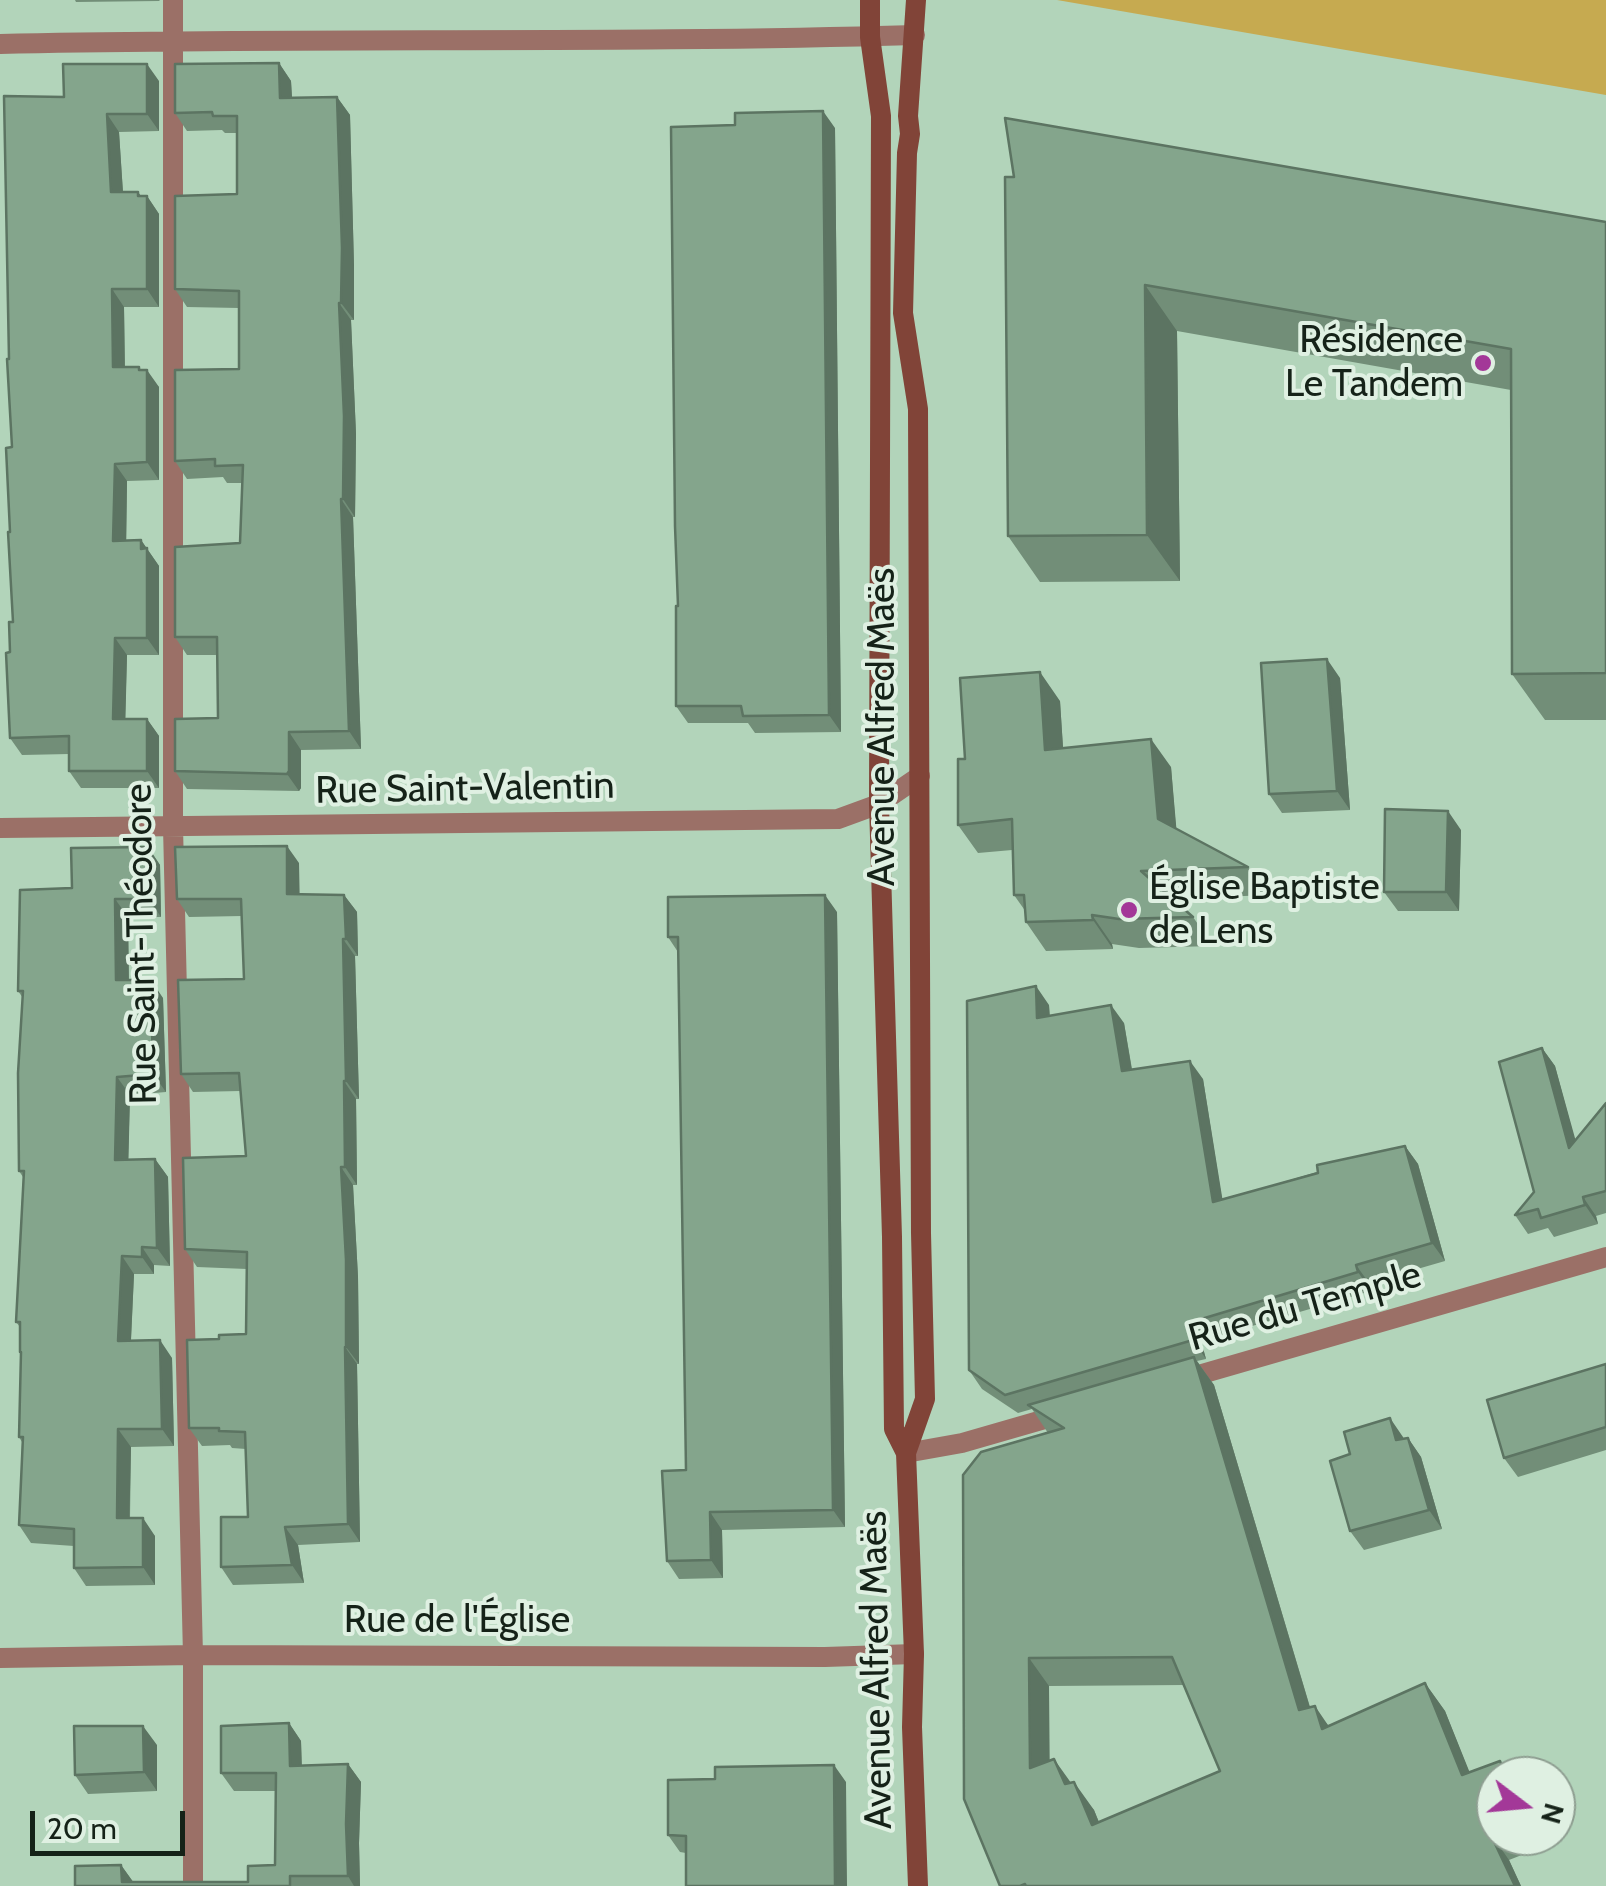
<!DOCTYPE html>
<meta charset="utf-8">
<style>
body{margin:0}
#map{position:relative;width:1606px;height:1886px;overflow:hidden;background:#b2d4ba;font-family:Cabin,sans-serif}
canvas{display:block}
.north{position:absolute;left:1476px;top:1756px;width:100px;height:100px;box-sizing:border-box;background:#dff0e2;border:2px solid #8e9e91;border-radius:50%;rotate:106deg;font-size:28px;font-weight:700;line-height:40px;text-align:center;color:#152218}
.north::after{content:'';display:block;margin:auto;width:35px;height:45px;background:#a33898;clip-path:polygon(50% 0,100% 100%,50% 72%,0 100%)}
.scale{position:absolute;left:30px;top:1811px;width:155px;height:45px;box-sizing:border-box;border:5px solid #152218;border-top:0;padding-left:12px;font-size:30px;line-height:35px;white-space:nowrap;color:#152218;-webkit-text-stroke:8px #dff0e2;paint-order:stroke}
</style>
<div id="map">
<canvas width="1606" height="1886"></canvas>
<div class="north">N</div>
<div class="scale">20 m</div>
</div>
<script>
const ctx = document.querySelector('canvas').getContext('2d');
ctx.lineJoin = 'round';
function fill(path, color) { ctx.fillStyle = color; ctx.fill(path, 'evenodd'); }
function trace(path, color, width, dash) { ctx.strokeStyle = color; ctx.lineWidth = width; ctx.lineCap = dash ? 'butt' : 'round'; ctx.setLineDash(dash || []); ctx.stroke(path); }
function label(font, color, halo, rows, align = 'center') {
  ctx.font = font + ' Cabin,sans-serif'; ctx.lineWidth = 8; ctx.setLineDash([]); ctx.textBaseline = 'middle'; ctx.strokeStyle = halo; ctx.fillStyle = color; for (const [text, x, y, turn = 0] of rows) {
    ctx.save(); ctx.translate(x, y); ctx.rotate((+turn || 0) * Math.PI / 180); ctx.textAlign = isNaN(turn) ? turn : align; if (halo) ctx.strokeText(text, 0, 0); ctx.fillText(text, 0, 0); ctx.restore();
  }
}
fill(new Path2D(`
 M 1057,0 L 1606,0 L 1606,95 Z`), '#c6aa50');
trace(new Path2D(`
 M 173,0 L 173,827 L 193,1655 L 193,1886
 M 0,44 C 305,37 610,44 915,35
 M 0,828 L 838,819 L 879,804 L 920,776
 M 1181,1380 L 1606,1257
 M 906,1453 L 962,1443 L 1066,1413
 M 0,1658 L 193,1655 L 825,1657 L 914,1654`), '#9b7067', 20);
trace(new Path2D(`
 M 870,0 L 870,37 L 881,116 L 879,804 L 892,1237 L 894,1429 L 906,1453
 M 916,0 L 908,116 L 910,134 L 907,153 L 903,313 L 918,409 L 921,1233 L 925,1399 L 906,1453 L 914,1654 L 912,1727 L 918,1886`), '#814438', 20);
fill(new Path2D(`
 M 75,0 L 160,0 L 159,1 L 76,2 Z
 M 279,63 L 291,81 L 292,98 L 337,97 L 350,115 L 354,266 L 354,320 L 351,320 L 356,434 L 355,517 L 353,517 L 361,749 L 301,750 L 301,788 L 299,791 L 187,789 L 175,771 L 218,718 L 218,655 L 187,655 L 175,637 L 240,543 L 242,483 L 227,483 L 223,477 L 187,479 L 175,461 L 239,369 L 239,308 L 187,307 L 175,289 L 237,194 L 237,133 L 225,133 L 222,130 L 187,131 L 175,113 Z
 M 159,81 L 159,131 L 119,132 L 123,192 L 138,192 L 141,196 L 147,196 L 159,214 L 159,307 L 124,307 L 125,367 L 141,370 L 159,387 L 159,480 L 127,481 L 126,540 L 141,540 L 159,566 L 159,655 L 127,655 L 125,719 L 147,719 L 159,736 L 159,788 L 81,788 L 69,771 L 69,754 L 22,755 L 10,738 L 10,652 L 13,622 L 12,447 L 9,359 L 64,97 Z
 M 835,128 L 841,732 L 755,733 L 748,723 L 688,723 L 676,706 L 678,606 Z
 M 1005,177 L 1606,222 L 1606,720 L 1545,720 L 1512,674 L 1511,390 L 1177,331 L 1180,581 L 1040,582 L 1008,536 Z
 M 1340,678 L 1350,810 L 1282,813 L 1269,794 Z
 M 1060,701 L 1063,748 L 1171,767 L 1176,829 L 1248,867 L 1268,895 L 1173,899 L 1193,917 L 1213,946 L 1139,948 L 1112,944 L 1113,949 L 1046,951 L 1026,922 L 1026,912 L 1014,895 L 1012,850 L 978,853 L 958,825 L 965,759 Z
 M 1461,830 L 1459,911 L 1398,911 L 1384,892 Z
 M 148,847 L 160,865 L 161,917 L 128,917 L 129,980 L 163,998 L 166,1092 L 130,1095 L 128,1160 L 155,1159 L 168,1177 L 170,1266 L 154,1265 L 154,1274 L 134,1274 L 131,1341 L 172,1358 L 174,1446 L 131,1447 L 130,1518 L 155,1536 L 155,1585 L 86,1586 L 74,1568 L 74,1546 L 31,1543 L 19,1525 L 22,1442 L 19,1437 L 21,1355 L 20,1352 L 20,1327 L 16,1322 L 23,1177 L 19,1171 L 23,998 L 18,991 L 72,888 Z
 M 299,863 L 299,894 L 344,895 L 357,912 L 358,956 L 355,956 L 359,1099 L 356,1099 L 357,1185 L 353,1185 L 358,1277 L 359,1364 L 357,1364 L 360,1542 L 298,1545 L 304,1583 L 233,1585 L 221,1567 L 248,1517 L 246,1449 L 232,1448 L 230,1445 L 202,1446 L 189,1428 L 219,1339 L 246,1334 L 247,1269 L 197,1267 L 185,1249 L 246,1156 L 240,1091 L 193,1092 L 181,1074 L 244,979 L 242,916 L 189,917 L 177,899 Z
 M 837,912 L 845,1527 L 722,1530 L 723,1578 L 679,1579 L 667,1561 L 686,1470 L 678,952 L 668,937 Z
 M 1049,1005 L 1050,1015 L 1124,1023 L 1132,1069 L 1203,1079 L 1222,1200 L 1405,1146 L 1418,1164 L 1445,1261 L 1369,1283 L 1371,1291 L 1201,1341 L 1206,1359 L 1197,1361 L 1214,1385 L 1310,1707 L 1329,1726 L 1425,1683 L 1445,1711 L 1469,1772 L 1500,1761 L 1511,1776 L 1496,1776 L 1496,1836 L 1538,1836 L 1542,1847 L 1509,1860 L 1521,1886 L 1000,1886 L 1048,1433 L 1032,1409 L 1018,1413 L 982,1389 L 969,1370 ZM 1184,1685 L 1220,1771 L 1099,1822 L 1094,1810 L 1049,1760 L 1049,1686 Z
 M 1542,1048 L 1555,1066 L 1575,1141 L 1606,1103 L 1606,1213 L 1596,1216 L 1598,1224 L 1554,1237 L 1548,1228 L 1528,1234 L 1515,1215 L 1534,1192 Z
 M 1606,1364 L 1606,1450 L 1518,1477 L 1504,1458 Z
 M 1408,1438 L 1421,1457 L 1442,1529 L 1364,1550 L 1350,1531 L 1404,1439 Z
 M 289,1723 L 301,1741 L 302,1765 L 348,1764 L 361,1782 L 359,1843 L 360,1886 L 75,1886 L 121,1865 L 133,1882 L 248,1882 L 275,1865 L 276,1791 L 234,1791 L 221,1773 Z
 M 157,1745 L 157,1791 L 88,1794 L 75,1775 Z
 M 846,1782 L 686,1853 L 680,1852 L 668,1835 Z`), '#728e78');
fill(new Path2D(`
 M 279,63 L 291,81 L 293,115 L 280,98 Z
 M 147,64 L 159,81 L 159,131 L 147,114 Z
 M 337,97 L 350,115 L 354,266 L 354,320 L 341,303 Z
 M 823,111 L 835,128 L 841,732 L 829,715 Z
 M 107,114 L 119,132 L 124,209 L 111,192 Z
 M 138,192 L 147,206 L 147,196 L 159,214 L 159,307 L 147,289 Z
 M 1145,285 L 1177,331 L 1180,581 L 1147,535 Z
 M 112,289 L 124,307 L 125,384 L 113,367 Z
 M 339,303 L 351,320 L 356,434 L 355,517 L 343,499 Z
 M 139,367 L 147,379 L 147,370 L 159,387 L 159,480 L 147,462 Z
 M 115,464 L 127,481 L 126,558 L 113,541 Z
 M 341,499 L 353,517 L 361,749 L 349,731 Z
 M 141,540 L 159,566 L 159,655 L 147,638 Z
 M 115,638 L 127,655 L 125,736 L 113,719 Z
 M 1327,659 L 1340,678 L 1350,810 L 1337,791 Z
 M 1040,672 L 1060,701 L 1065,778 L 1045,750 Z
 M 147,719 L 159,736 L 159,788 L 147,771 Z
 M 289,732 L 301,750 L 301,788 L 299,791 L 287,774 Z
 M 1151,739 L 1171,767 L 1178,847 L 1158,819 Z
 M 1448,811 L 1461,830 L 1459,911 L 1446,892 Z
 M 287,846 L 299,863 L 300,912 L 287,894 Z
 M 148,847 L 160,865 L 161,917 L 149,899 Z
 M 344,895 L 357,912 L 358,956 L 346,939 Z
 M 825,895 L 837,912 L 845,1527 L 833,1510 Z
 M 115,899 L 128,917 L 129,998 L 116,980 Z
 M 1092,915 L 1112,944 L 1113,949 L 1093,920 Z
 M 343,939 L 355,956 L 359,1099 L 346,1081 Z
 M 151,980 L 163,998 L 166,1092 L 153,1074 Z
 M 1036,986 L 1049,1005 L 1050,1036 L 1037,1018 Z
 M 1111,1005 L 1124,1023 L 1135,1089 L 1122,1071 Z
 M 1542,1048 L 1555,1066 L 1583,1167 L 1569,1148 Z
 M 1190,1061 L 1203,1079 L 1226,1221 L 1213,1202 Z
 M 117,1077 L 130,1095 L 128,1178 L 115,1160 Z
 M 344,1081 L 356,1099 L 357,1185 L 345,1167 Z
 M 1405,1146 L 1418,1164 L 1445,1261 L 1432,1243 Z
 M 155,1159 L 168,1177 L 170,1266 L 157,1248 Z
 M 341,1167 L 353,1185 L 358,1277 L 359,1364 L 346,1347 Z
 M 1583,1197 L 1596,1216 L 1598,1224 L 1585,1205 Z
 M 142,1247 L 154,1265 L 154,1274 L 142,1257 Z
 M 122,1256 L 134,1274 L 130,1359 L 118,1341 Z
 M 1356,1265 L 1369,1283 L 1371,1291 L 1358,1272 Z
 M 1188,1323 L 1201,1341 L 1206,1359 L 1193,1340 Z
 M 160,1340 L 172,1358 L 174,1446 L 162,1429 Z
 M 345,1347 L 357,1364 L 360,1542 L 348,1524 Z
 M 1194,1357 L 1214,1385 L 1319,1738 L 1299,1710 Z
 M 1390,1418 L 1403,1437 L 1410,1459 L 1396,1440 Z
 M 118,1429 L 131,1447 L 129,1536 L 117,1518 Z
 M 1408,1438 L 1421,1457 L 1442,1529 L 1429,1510 Z
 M 710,1512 L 722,1530 L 723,1578 L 711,1560 Z
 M 143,1518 L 155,1536 L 155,1585 L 143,1567 Z
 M 285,1527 L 298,1545 L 304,1583 L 292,1565 Z
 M 1029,1658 L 1049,1686 L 1050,1796 L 1030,1768 Z
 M 1425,1683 L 1445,1711 L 1482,1803 L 1462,1775 Z
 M 1315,1706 L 1334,1734 L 1322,1729 Z
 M 289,1723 L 301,1741 L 302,1784 L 290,1766 Z
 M 143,1726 L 157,1745 L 157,1791 L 144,1772 Z
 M 1054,1759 L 1074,1787 L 1065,1784 Z
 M 348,1764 L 361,1782 L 359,1843 L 360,1886 L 354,1886 L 348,1876 L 346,1824 Z
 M 834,1765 L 846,1782 L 847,1886 L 835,1886 Z
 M 1074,1782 L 1094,1810 L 1111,1853 L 1092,1825 Z
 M 1489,1831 L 1509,1860 L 1521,1886 L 1515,1886 Z
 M 121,1865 L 134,1883 L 122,1882 Z`), '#5c7462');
const building = new Path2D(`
 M 279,63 L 280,98 L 337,97 L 342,248 L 341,303 L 339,303 L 344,416 L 343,499 L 341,499 L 349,731 L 289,732 L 289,771 L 287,774 L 175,771 L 175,719 L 218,718 L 217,637 L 175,637 L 175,547 L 240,543 L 243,465 L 215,466 L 215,459 L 175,461 L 175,370 L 239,369 L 239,291 L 175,289 L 175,196 L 237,194 L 237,116 L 213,116 L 212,112 L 175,113 L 175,64 Z
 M 63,64 L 147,64 L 147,114 L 107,114 L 111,192 L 138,192 L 138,196 L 147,196 L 147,289 L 112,289 L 113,367 L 139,367 L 139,370 L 147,370 L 147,462 L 115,464 L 113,541 L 141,540 L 141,549 L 147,548 L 147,638 L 115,638 L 113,719 L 147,719 L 147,771 L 69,771 L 69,736 L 10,738 L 6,653 L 10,652 L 9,622 L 13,622 L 8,532 L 10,532 L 6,448 L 12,447 L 7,359 L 9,359 L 4,96 L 64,97 Z
 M 823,111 L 829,715 L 743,716 L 741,706 L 676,706 L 676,606 L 678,606 L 675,526 L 671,127 L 735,125 L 735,113 Z
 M 1005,118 L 1606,222 L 1606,673 L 1512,674 L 1511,349 L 1145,285 L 1147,535 L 1008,536 L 1005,177 L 1014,177 Z
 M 1327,659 L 1337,791 L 1269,794 L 1261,663 Z
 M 1040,672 L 1045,750 L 1151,739 L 1158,819 L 1248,867 L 1141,871 L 1193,917 L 1119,919 L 1092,915 L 1093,920 L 1026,922 L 1024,895 L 1014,895 L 1012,819 L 958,825 L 958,759 L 965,759 L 960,678 Z
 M 1385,809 L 1448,811 L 1446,892 L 1384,892 Z
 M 287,846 L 287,894 L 344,895 L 346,939 L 343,939 L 346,1081 L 344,1081 L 345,1167 L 341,1167 L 346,1260 L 346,1347 L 345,1347 L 348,1524 L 285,1527 L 292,1565 L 221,1567 L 221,1517 L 248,1517 L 245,1432 L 219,1431 L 219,1428 L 189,1428 L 187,1340 L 219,1339 L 219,1335 L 246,1334 L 247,1252 L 185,1249 L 183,1158 L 246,1156 L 239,1073 L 181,1074 L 178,980 L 244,979 L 241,899 L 177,899 L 175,847 Z
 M 148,847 L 149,899 L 115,899 L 116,980 L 151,980 L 153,1074 L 117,1077 L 115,1160 L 155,1159 L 157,1248 L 142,1247 L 142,1257 L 122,1256 L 118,1341 L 160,1340 L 162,1429 L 118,1429 L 117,1518 L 143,1518 L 143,1567 L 74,1568 L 74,1529 L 19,1525 L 23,1437 L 19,1437 L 21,1352 L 20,1352 L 20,1322 L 16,1322 L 24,1171 L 19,1171 L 18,1073 L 23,991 L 18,991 L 20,890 L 72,888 L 71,848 Z
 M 825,895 L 833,1510 L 710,1512 L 711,1560 L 667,1561 L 662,1471 L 686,1470 L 678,937 L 668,937 L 668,897 Z
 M 1036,986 L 1037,1018 L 1111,1005 L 1122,1071 L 1190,1061 L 1213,1202 L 1318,1173 L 1317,1165 L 1405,1146 L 1432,1243 L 1356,1265 L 1358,1272 L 1188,1323 L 1193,1340 L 1005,1395 L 969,1370 L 967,1001 Z
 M 1542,1048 L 1569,1148 L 1606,1103 L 1606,1191 L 1583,1197 L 1585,1205 L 1541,1218 L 1538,1209 L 1515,1215 L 1534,1192 L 1499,1062 Z
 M 1194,1357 L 1299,1710 L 1315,1706 L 1322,1729 L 1425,1683 L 1462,1775 L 1500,1761 L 1506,1776 L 1496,1776 L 1496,1829 L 1489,1831 L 1515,1886 L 1026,1886 L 1025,1884 L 1020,1886 L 1000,1886 L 964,1799 L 963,1475 L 981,1452 L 1064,1428 L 1028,1405 ZM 1172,1657 L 1220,1771 L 1092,1825 L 1074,1782 L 1065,1784 L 1054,1759 L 1030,1768 L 1029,1658 Z
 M 1606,1364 L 1606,1427 L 1504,1458 L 1487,1400 Z
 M 1390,1418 L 1396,1440 L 1408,1438 L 1429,1510 L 1350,1531 L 1330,1461 L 1350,1454 L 1344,1432 Z
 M 289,1723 L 290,1766 L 348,1764 L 346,1824 L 348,1876 L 290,1876 L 290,1886 L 75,1886 L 75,1866 L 121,1865 L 122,1882 L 248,1882 L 248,1866 L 275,1865 L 276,1773 L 221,1773 L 221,1726 Z
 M 74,1726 L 143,1726 L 144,1772 L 75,1775 Z
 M 834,1765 L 835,1886 L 686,1886 L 686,1836 L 668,1835 L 668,1780 L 715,1779 L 715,1767 Z`);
fill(building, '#84a58c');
trace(building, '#5c7462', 2.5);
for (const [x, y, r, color] of [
 [1483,363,10,"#a33898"],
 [1129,910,10,"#a33898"]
]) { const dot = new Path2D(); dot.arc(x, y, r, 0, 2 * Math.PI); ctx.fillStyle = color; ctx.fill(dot); trace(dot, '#dff0e2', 4); }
label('38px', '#152218', '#dff0e2', [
 ["Résidence",1463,341],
 ["Le Tandem",1463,385],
 ["Église Baptiste",1149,888,"left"],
 ["de Lens",1149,932,"left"]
], 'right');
label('38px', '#152218', '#dff0e2', [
 ["Avenue Alfred Maës",883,727,-90],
 ["Rue Saint-Valentin",465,789,-1],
 ["Rue Saint-Théodore",142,944,-91],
 ["Rue du Temple",1305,1307,-16],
 ["Rue de l'Église",457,1621],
 ["Avenue Alfred Maës",877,1670,-91]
]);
</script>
